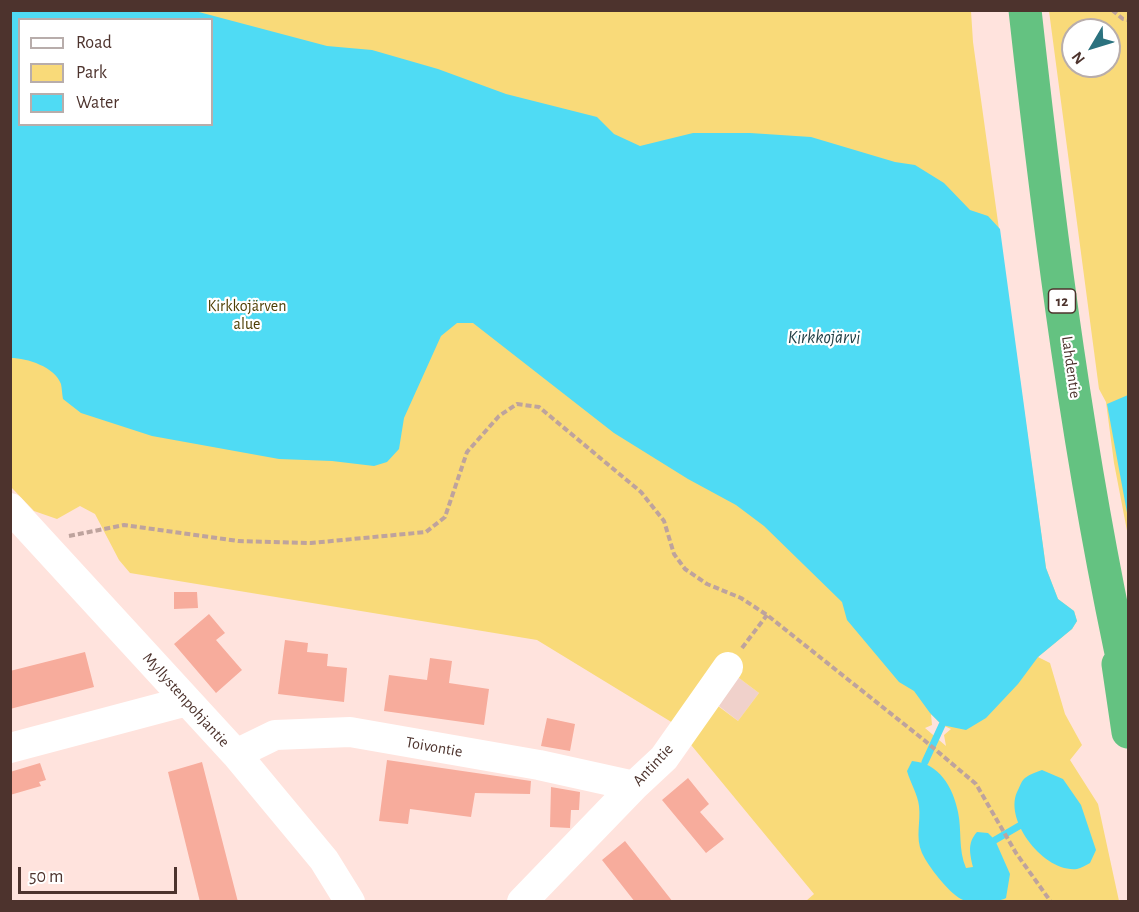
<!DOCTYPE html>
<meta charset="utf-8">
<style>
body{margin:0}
#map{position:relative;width:1139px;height:912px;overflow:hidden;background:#ffe3dd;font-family:"Alegreya Sans",sans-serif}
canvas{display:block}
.frame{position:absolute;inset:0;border:12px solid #4d332d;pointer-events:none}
.legend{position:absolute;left:18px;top:18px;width:195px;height:108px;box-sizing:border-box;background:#fff;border:2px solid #b8adab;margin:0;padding:8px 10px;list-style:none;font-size:18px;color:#4d332d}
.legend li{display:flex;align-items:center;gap:12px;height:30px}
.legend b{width:30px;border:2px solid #b8adab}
.north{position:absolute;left:1061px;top:18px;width:60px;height:60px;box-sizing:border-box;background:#fff;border:2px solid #b8adab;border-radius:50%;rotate:232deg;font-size:16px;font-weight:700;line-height:24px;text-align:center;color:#4d332d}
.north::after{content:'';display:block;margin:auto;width:21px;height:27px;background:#2b727f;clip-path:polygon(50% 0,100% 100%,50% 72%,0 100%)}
.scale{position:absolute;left:18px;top:867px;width:159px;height:27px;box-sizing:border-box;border:3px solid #4d332d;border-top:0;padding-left:8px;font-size:18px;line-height:21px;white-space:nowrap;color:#4d332d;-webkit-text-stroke:4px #fff;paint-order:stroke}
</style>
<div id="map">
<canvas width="1139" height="912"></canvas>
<div class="frame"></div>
<ul class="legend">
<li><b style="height:8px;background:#fff"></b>Road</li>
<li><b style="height:16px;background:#f9da79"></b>Park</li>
<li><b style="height:16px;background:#4fdbf4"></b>Water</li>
</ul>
<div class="north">N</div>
<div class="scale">50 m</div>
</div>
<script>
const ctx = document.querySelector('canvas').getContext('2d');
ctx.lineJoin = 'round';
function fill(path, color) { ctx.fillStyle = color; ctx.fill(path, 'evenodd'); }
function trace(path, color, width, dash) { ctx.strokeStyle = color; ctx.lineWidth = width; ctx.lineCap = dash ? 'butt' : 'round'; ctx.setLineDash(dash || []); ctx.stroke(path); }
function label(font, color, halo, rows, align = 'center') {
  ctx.font = font + ' "Alegreya Sans",sans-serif'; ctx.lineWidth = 4.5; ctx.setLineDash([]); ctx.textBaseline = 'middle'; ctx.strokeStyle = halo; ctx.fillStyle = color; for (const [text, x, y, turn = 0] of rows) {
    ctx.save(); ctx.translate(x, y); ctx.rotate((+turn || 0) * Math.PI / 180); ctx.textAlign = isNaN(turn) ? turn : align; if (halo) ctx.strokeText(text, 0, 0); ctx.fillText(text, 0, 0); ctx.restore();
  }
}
fill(new Path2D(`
 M 735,675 L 759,693 L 738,721 L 714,702 Z`), '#f0d1cb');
fill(new Path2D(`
 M 11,11 L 971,11 L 973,42 L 1046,568 L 1058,599 L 1074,611 L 1077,621 L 1072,629 L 1038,657 L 1050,663 L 1065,714 L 1082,745 L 1070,760 L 1098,804 L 1119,901 L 806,901 L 814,894 L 673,723 L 537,640 L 130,573 L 119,560 L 95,514 L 80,506 L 57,519 L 34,511 L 11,487 ZM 20,20 L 212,20 L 212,124 L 20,124 ZM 735,675 L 759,693 L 738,721 L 714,703 ZM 931,714 L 942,725 L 951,729 L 944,735 L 946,746 L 925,728 L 932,725 Z
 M 1049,11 L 1128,11 L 1128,536 L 1114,463 L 1106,402 L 1099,389 ZM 1073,30 L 1109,30 L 1109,66 L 1073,66 Z`), '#f9da79');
fill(new Path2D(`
 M 10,11 L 195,11 L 327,46 L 372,50 L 438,69 L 506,94 L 597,117 L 614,134 L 640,146 L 693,133 L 750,133 L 811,137 L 895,162 L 915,165 L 944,183 L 970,210 L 988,216 L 1000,229 L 1046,568 L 1058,599 L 1074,611 L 1077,621 L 1072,629 L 1038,657 L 1018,684 L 986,718 L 966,730 L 942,725 L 930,713 L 914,691 L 899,682 L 847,620 L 842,602 L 764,526 L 736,505 L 688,479 L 614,433 L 473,323 L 457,323 L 441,336 L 404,418 L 399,449 L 387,462 L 374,466 L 332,461 L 279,459 L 152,436 L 81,413 L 63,399 C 62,394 62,389 61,384 C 55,367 27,358 11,358 ZM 20,20 L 212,20 L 212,124 L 20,124 Z
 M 1128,395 L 1128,518 L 1107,404 Z
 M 912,761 C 939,763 953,787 958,812 C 962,831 958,849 966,868 L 973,867 C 970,854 967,843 977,832 L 988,833 L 995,840 L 1010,874 L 1006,898 C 998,903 969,904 961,899 C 948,892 928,866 922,853 C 915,837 921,822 919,806 C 918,795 910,782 907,771 Z
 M 1042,770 L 1063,779 L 1081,805 L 1096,850 L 1090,863 C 1086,865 1081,868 1077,869 C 1044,873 1002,819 1018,790 C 1020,786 1022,780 1025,778 C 1030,774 1037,772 1042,770 Z`), '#4fdbf4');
trace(new Path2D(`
 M 925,762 L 942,725
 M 995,840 L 1019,826`), '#4fdbf4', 7);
fill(new Path2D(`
 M 174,592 L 197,592 L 198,608 L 174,609 Z
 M 209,614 L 225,633 L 216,640 L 242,670 L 216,693 L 174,644 Z
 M 285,640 L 308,643 L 307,652 L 328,654 L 327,666 L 347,668 L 344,702 L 278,694 Z
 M 85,652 L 94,687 L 10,709 L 10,671 Z
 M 430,658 L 452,661 L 449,683 L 489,689 L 484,725 L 384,711 L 389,675 L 427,680 Z
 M 547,718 L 575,724 L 570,751 L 541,746 Z
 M 387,760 L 531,781 L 530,794 L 475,793 L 471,817 L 410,809 L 408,824 L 379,821 Z
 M 202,762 L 238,902 L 200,902 L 168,772 Z
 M 40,763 L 46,780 L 39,782 L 41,786 L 10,795 L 10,772 Z
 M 688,778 L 709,804 L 700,812 L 724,839 L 706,853 L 662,800 Z
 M 551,787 L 580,792 L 579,810 L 571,810 L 570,828 L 550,827 Z
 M 625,841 L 673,902 L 635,902 L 602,860 Z`), '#f7ac9c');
trace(new Path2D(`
 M 1112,10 L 1123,19 L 1128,20
 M 69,536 L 124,525 L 238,541 L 311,543 L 426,532 L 445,517 L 467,452 L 499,416 L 517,404 L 539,407 L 641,492 L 664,521 L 674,554 L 685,569 L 707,584 L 741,598 L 767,615 L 924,740 L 976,784 L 1016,853 L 1051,902
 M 742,648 L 767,615`), '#bea39d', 4, [6, 3]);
trace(new Path2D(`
 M 10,508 L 236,754 L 324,860 L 350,902
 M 10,748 L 187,701
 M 236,754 L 275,735 L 350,732 L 539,765 L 634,786
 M 522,902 L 634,786 L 664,758 L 728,667`), '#fff', 30);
trace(new Path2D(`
 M 1025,10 C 1050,237 1079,463 1128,685
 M 1118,664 L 1128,732`), '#64c281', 33);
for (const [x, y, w] of [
 [1062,301,27]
]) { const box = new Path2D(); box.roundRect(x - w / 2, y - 12, w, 24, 4.5); ctx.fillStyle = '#fff'; ctx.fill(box); trace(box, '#4d332d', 1.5); }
label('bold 15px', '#4d332d', null, [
 ["12",1062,301]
]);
label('16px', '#4d3e04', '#fff', [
 ["Kirkkojärven",247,306],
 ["alue",247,324]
]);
label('16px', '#4d332d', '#fff', [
 ["Lahdentie",1071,367,82],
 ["Myllystenpohjantie",186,700,48],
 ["Toivontie",434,747,10],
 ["Antintie",653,765,-47]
]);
label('italic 18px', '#244147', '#fff', [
 ["Kirkkojärvi",824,338]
]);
</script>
